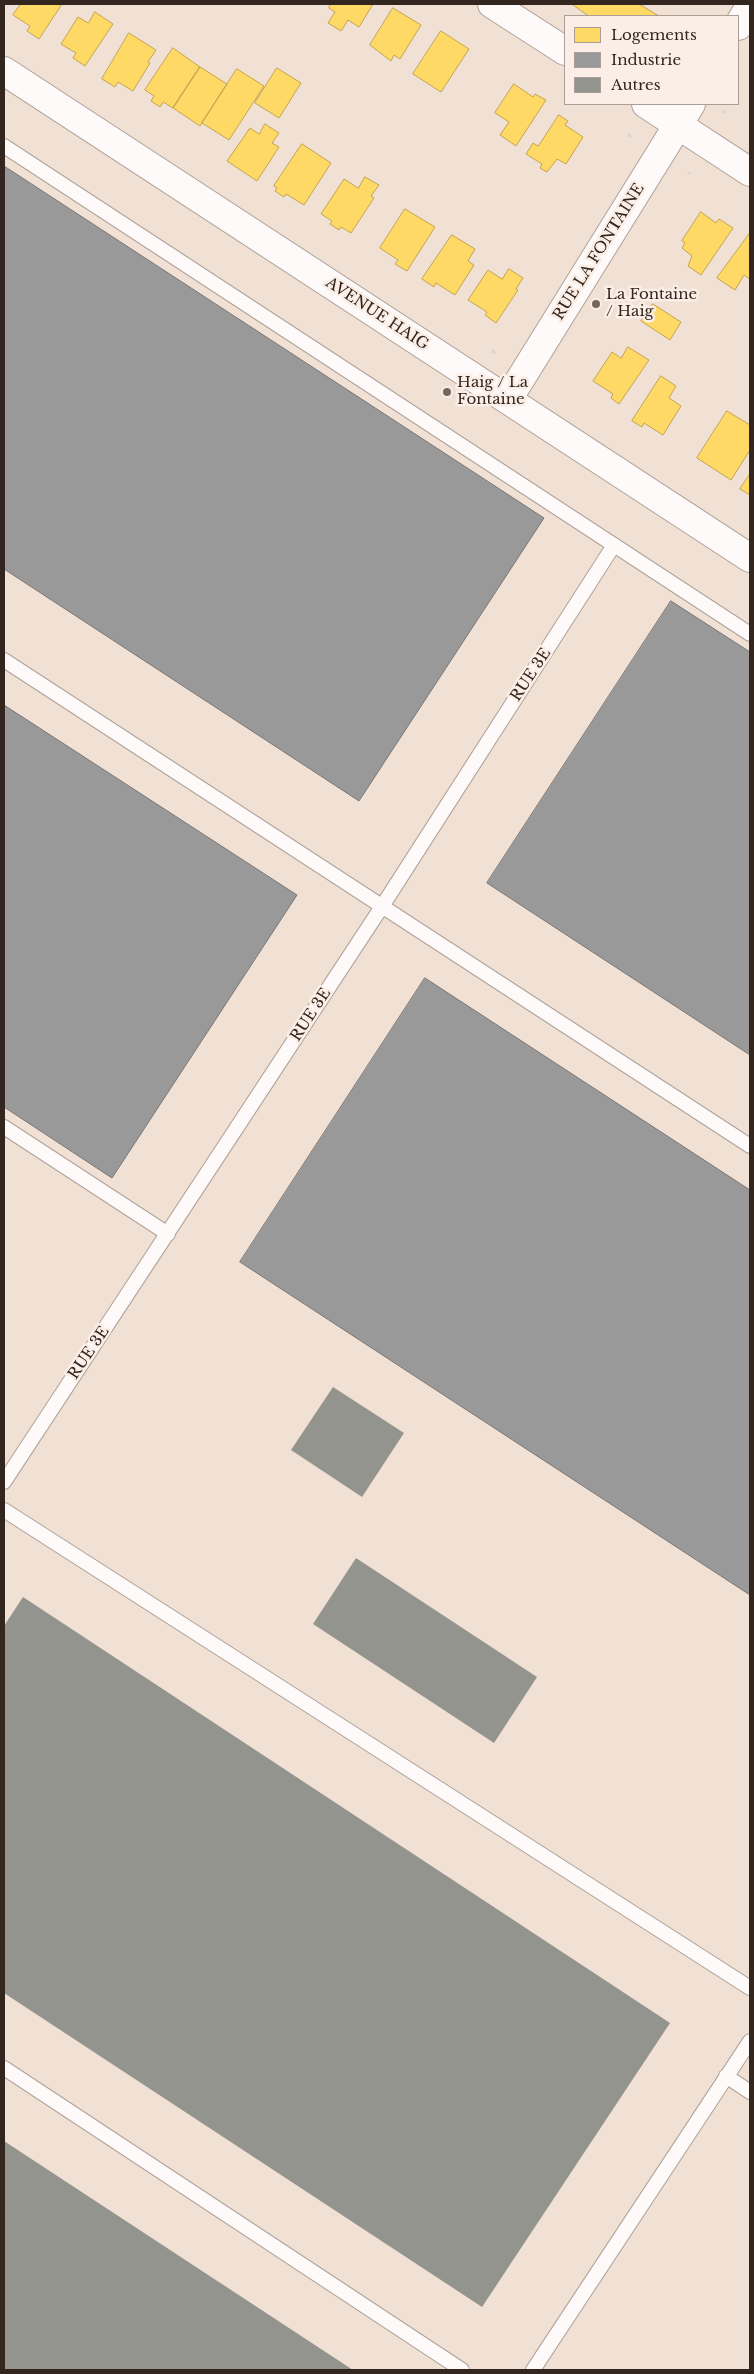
<!DOCTYPE html>
<style>
body{margin:0}
#map{position:relative;width:754px;height:2374px;overflow:hidden;background:#f1e0d4;font-family:"Libre Baskerville",serif}
canvas{display:block}
.frame{position:absolute;inset:0;border:5px solid #32261e;pointer-events:none}
.legend{position:absolute;left:564px;top:15px;width:175px;height:90px;box-sizing:border-box;background:#fbeee6;border:1px solid #ab9e96;margin:0;padding:6px 9px;list-style:none;font-size:15px;color:#32261e}
.legend li{display:flex;align-items:center;gap:10px;height:25px}
.legend b{width:25px;border:1px solid #ab9e96}
</style>
<div id="map">
<canvas width="754" height="2374"></canvas>
<div class="frame"></div>
<ul class="legend">
<li><b style="height:14px;background:#ffd966"></b>Logements</li>
<li><b style="height:14px;background:#999"></b>Industrie</li>
<li><b style="height:14px;background:#94948f"></b>Autres</li>
</ul>
</div>
<script>
const ctx = document.querySelector('canvas').getContext('2d');
ctx.lineJoin = 'round';
function fill(path, color) { ctx.fillStyle = color; ctx.fill(path, 'evenodd'); }
function trace(path, color, width, dash) { ctx.strokeStyle = color; ctx.lineWidth = width; ctx.lineCap = dash ? 'butt' : 'round'; ctx.setLineDash(dash || []); ctx.stroke(path); }
function label(font, color, halo, rows, align = 'center') {
  ctx.font = font + ' "Libre Baskerville",serif'; ctx.lineWidth = 5; ctx.setLineDash([]); ctx.textBaseline = 'middle'; ctx.strokeStyle = halo; ctx.fillStyle = color; for (const [text, x, y, turn = 0] of rows) {
    ctx.save(); ctx.translate(x, y); ctx.rotate((+turn || 0) * Math.PI / 180); ctx.textAlign = isNaN(turn) ? turn : align; if (halo) ctx.strokeText(text, 0, 0); ctx.fillText(text, 0, 0); ctx.restore();
  }
}
const homes = new Path2D(`
 M 21,4 L 62,4 L 39,39 L 27,31 L 30,26 L 13,15 Z
 M 331,4 L 373,4 L 359,27 L 348,20 L 341,31 L 328,23 L 335,12 L 329,8 Z
 M 572,4 L 639,4 L 659,16 L 589,16 Z
 M 393,8 L 421,25 L 400,59 L 394,55 L 391,61 L 370,45 Z
 M 95,12 L 113,24 L 85,66 L 73,58 L 76,53 L 61,44 L 78,17 L 88,23 Z
 M 441,31 L 469,49 L 441,92 L 413,74 Z
 M 129,33 L 156,50 L 148,62 L 150,63 L 133,91 L 118,82 L 115,87 L 102,79 Z
 M 173,48 L 200,67 L 173,108 L 163,102 L 160,107 L 151,101 L 154,96 L 145,90 Z
 M 200,67 L 227,84 L 200,126 L 173,108 Z
 M 277,68 L 301,83 L 279,118 L 255,103 Z
 M 237,69 L 264,86 L 229,140 L 202,123 Z
 M 514,84 L 533,97 L 535,94 L 546,100 L 516,146 L 500,135 L 509,122 L 495,113 Z
 M 559,115 L 568,121 L 565,125 L 583,137 L 566,164 L 557,159 L 547,172 L 540,168 L 542,164 L 526,154 L 533,143 L 538,146 Z
 M 265,124 L 279,133 L 272,143 L 279,147 L 257,181 L 227,161 L 250,128 L 259,134 Z
 M 302,144 L 331,163 L 304,205 L 286,194 L 284,197 L 275,191 L 277,188 L 274,186 Z
 M 365,177 L 379,185 L 371,196 L 374,198 L 351,233 L 341,227 L 339,230 L 330,224 L 332,221 L 321,214 L 344,179 L 358,188 Z
 M 405,209 L 435,227 L 407,271 L 395,264 L 398,260 L 380,248 Z
 M 701,212 L 716,223 L 719,219 L 733,228 L 701,275 L 688,266 L 692,256 L 682,248 L 685,243 L 682,241 Z
 M 750,233 L 750,279 L 744,275 L 735,290 L 717,278 Z
 M 452,235 L 475,249 L 468,261 L 474,265 L 455,295 L 436,283 L 434,287 L 422,279 Z
 M 509,269 L 523,278 L 516,289 L 518,290 L 496,323 L 485,315 L 487,312 L 468,300 L 488,270 L 502,279 Z
 M 653,304 L 681,322 L 670,340 L 641,321 Z
 M 628,347 L 649,360 L 619,404 L 611,398 L 613,394 L 593,381 L 612,352 L 621,358 Z
 M 661,376 L 676,386 L 669,398 L 681,406 L 663,435 L 644,423 L 642,427 L 632,421 Z
 M 727,411 L 750,425 L 750,450 L 731,480 L 697,458 Z
 M 750,474 L 750,495 L 740,489 Z`);
fill(homes, '#ffd966');
trace(homes, '#c2a350', 1);
const industry = new Path2D(`
 M 4,166 L 544,518 L 359,801 L 4,569 Z
 M 671,601 L 750,652 L 750,1055 L 487,883 Z
 M 4,705 L 297,895 L 112,1178 L 4,1107 Z
 M 425,978 L 750,1190 L 750,1595 L 240,1262 Z`);
fill(industry, '#999');
trace(industry, '#7a7674', 1);
fill(new Path2D(`
 M 333,1387 L 404,1433 L 362,1497 L 291,1450 Z
 M 356,1558 L 537,1677 L 494,1743 L 313,1624 Z
 M 23,1597 L 670,2023 L 482,2307 L 4,1993 L 4,1626 Z
 M 4,2141 L 353,2370 L 4,2370 Z`), '#94948f');
const lane = new Path2D(`
 M 4,146 L 750,634
 M 4,660 L 750,1146
 M 4,1127 L 168,1234
 M 4,1482 L 381,908 L 614,545
 M 4,1510 L 750,1988
 M 4,2068 L 462,2370
 M 726,2076 L 750,2092
 M 533,2370 L 750,2041`);
const street = new Path2D(`
 M 492,4 L 565,51
 M 738,26 L 750,6
 M 646,104 L 750,172
 M 508,399 L 691,104`);
const secondary = new Path2D(`
 M 4,71 L 750,558`);
trace(lane, '#afa299', 16);
trace(street, '#afa299', 30);
trace(secondary, '#afa299', 30);
trace(new Path2D(`
 M 722,112 L 725,112
 M 628,136 L 631,135
 M 689,172 L 689,174
 M 493,350 L 495,355`), '#dad4d1', 3, [4, 2.5]);
trace(lane, '#fdfaf9', 14);
trace(street, '#fdfaf9', 28);
trace(secondary, '#fdfaf9', 28);
for (const [x, y, r, color] of [
 [596,304,5,"#75675e"],
 [447,392,5,"#75675e"]
]) { const dot = new Path2D(); dot.arc(x, y, r, 0, 2 * Math.PI); ctx.fillStyle = color; ctx.fill(dot); trace(dot, '#fbeee6', 2); }
label('15px', '#32261e', '#fbeee6', [
 ["RUE LA FONTAINE",599,252,-58],
 ["AVENUE HAIG",377,314,33],
 ["RUE 3E",531,675,-57],
 ["RUE 3E",311,1015,-57],
 ["RUE 3E",89,1353,-56]
]);
label('15px', '#32261e', '#fbeee6', [
 ["La Fontaine",606,295],
 ["/ Haig",606,312],
 ["Haig / La",457,383],
 ["Fontaine",457,400]
], 'left');
</script>
